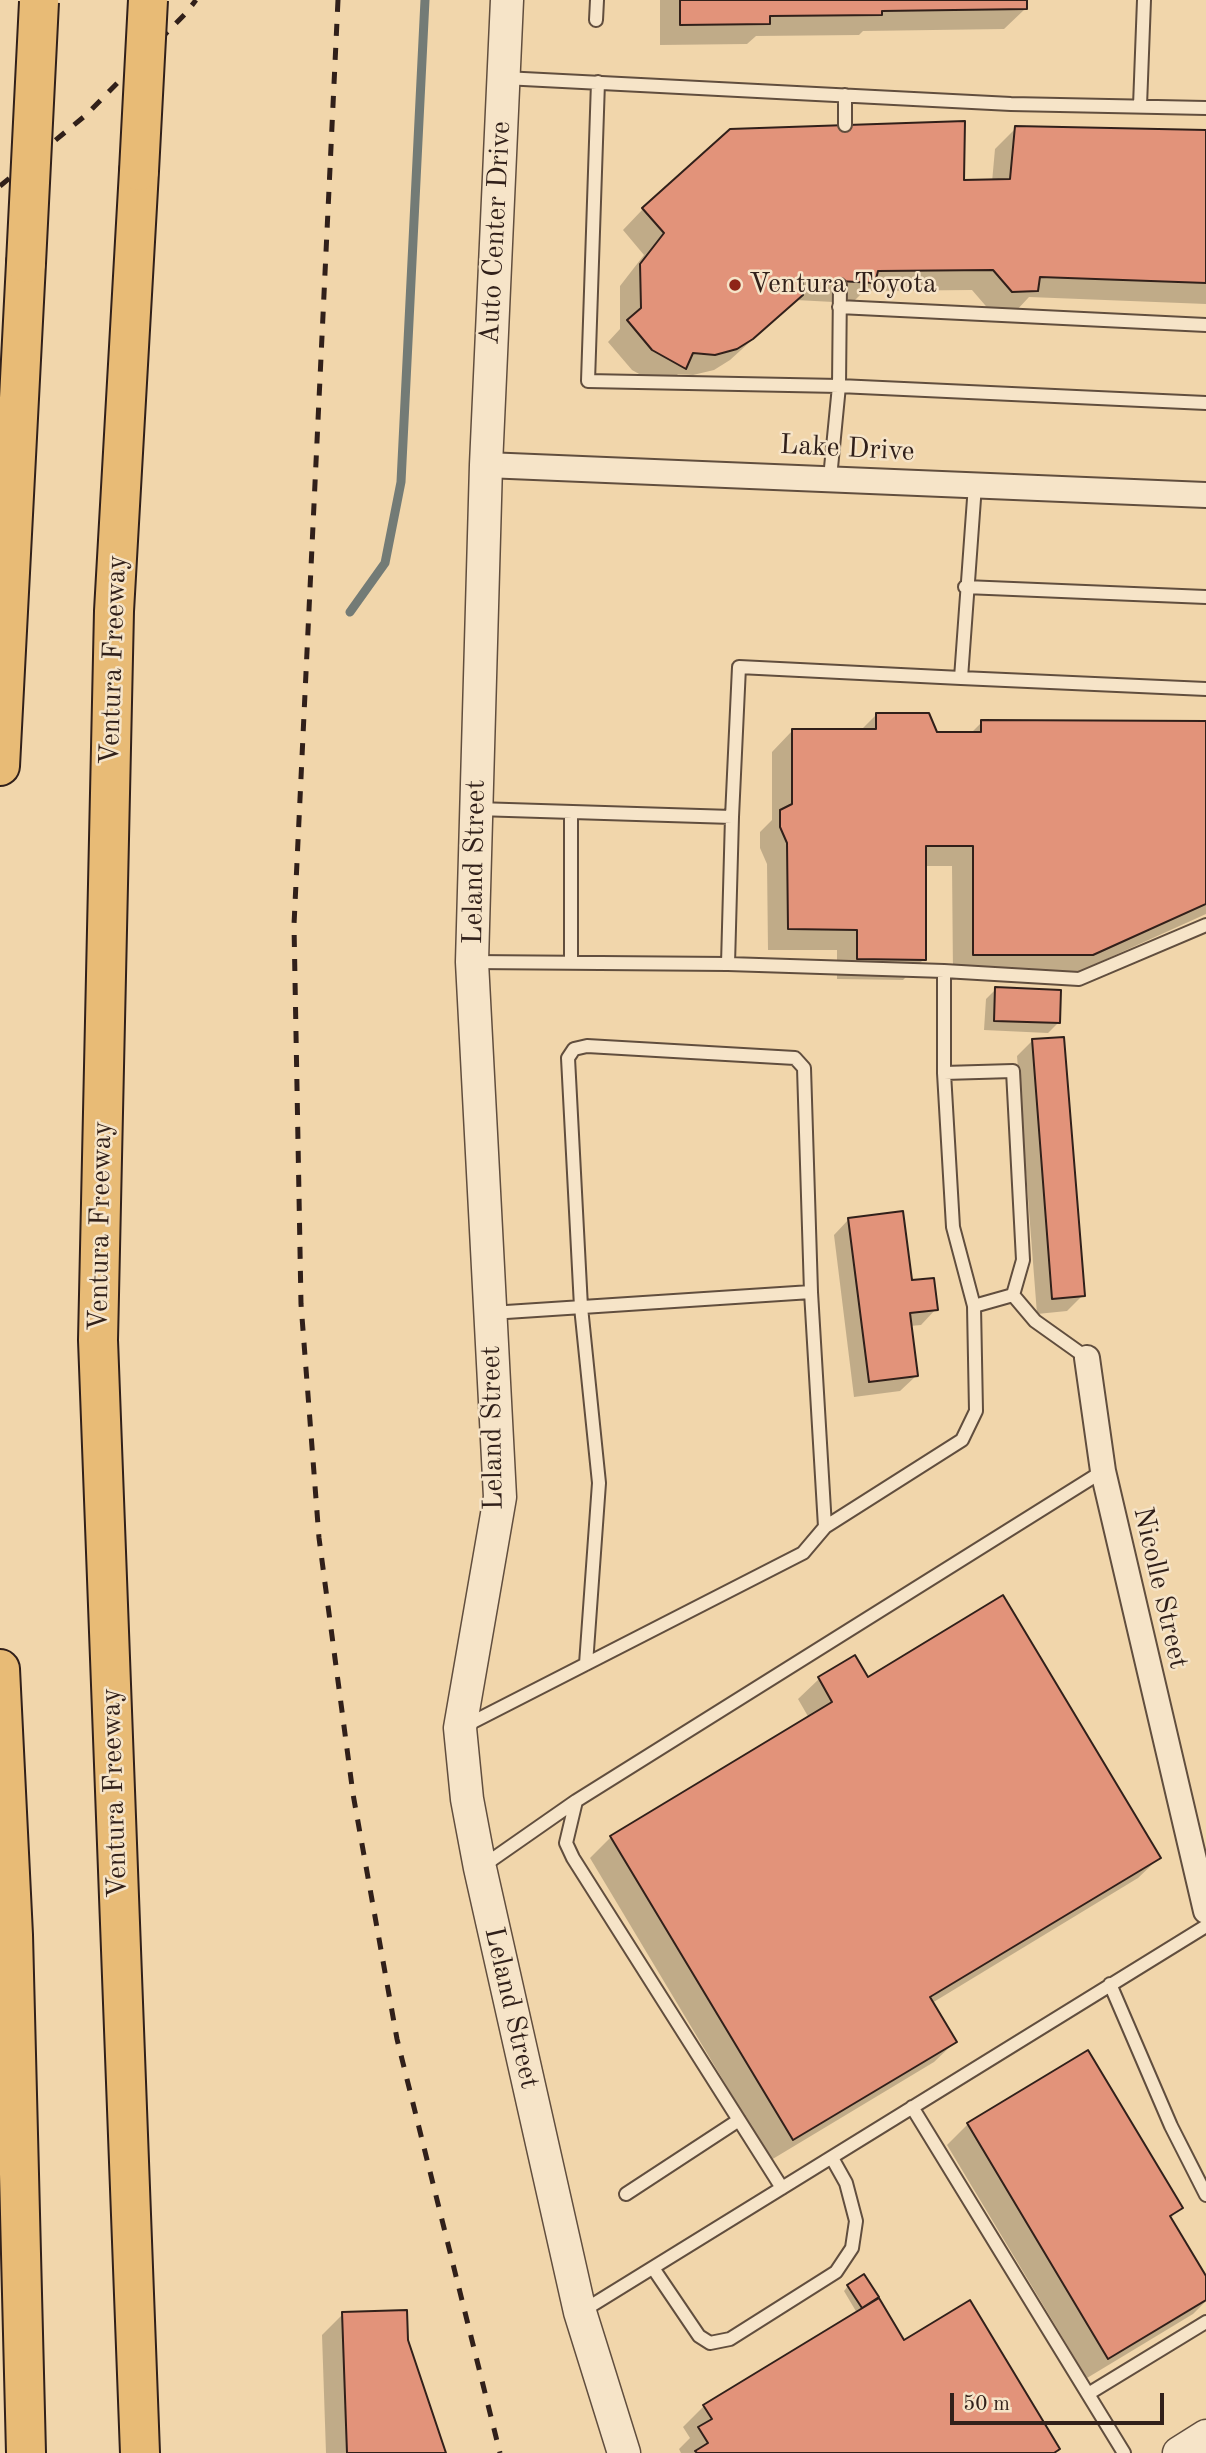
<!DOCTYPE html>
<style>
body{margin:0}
#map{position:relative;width:1206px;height:2453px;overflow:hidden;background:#f1d6ab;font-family:"Old Standard TT",serif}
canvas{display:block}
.scale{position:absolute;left:950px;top:2393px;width:214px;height:32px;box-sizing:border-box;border:4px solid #31201a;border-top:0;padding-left:9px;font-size:21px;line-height:24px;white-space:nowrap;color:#31201a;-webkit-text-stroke:5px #f6e4c8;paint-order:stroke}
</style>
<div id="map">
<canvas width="1206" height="2453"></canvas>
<div class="scale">50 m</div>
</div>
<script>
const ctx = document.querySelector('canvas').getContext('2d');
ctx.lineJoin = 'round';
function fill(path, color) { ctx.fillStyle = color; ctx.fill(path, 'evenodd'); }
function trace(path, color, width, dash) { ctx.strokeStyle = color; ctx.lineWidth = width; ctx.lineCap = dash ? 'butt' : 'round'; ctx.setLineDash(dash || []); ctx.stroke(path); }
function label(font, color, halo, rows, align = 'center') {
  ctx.font = font + ' "Old Standard TT",serif'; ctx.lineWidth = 5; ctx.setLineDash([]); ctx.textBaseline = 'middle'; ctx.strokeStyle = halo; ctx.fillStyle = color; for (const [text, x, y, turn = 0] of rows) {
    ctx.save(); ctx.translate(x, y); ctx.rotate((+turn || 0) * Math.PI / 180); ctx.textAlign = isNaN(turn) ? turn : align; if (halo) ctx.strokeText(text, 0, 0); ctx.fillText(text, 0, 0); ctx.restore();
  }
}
fill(new Path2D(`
 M 660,0 L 1025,0 L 1025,9 L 1004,29 L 863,31 L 859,35 L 756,36 L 747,44 L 660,45 Z
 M 1016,128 L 1206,132 L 1206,304 L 1029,297 L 1016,311 L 991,312 L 972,290 L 864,291 L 852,303 L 796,300 L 730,360 L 714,370 L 693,375 L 678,374 L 664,388 L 632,370 L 608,342 L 620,329 L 620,286 L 644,255 L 623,230 L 643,209 L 992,182 L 995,149 Z
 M 877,714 L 936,734 L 970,734 L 982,722 L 1206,723 L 1206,914 L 1071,975 L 953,975 L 952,866 L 924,866 L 924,959 L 903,980 L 837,979 L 837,950 L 768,950 L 767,864 L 760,848 L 760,832 L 772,820 L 772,752 L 792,731 L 860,731 Z
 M 996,989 L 1058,1023 L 1048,1033 L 984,1030 L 986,999 Z
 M 1032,1041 L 1083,1295 L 1067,1311 L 1037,1314 L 1017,1056 Z
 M 849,1219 L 936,1309 L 921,1325 L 910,1326 L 916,1376 L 900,1391 L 854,1397 L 834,1235 Z
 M 854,1657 L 867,1679 L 1159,1858 L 1138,1878 L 932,2003 L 955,2042 L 934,2062 L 771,2160 L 590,1858 L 611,1837 L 809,1718 L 798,1699 L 819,1679 Z
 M 968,2124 L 1180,2208 L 1170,2219 L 1206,2280 L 1206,2301 L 1193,2314 L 1087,2378 L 947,2145 Z
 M 848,2286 L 876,2297 L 869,2305 L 903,2342 L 1054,2453 L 681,2453 L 679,2449 L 690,2438 L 683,2427 L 704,2406 L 857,2313 L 844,2291 Z
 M 343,2314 L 406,2340 L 444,2453 L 326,2453 L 322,2335 Z`), '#0003');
trace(new Path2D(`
 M 350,612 L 385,563 L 401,482 L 425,0`), '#737b76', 9);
const building = new Path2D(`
 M 680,0 L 1027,0 L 1027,9 L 882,11 L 882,15 L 770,16 L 770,24 L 680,25 Z
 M 965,121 L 964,180 L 1010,179 L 1015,126 L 1206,130 L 1206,283 L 1040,277 L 1038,291 L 1012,292 L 993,270 L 878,271 L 875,283 L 803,279 L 803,295 L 753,339 L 737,349 L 715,355 L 693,353 L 686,369 L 652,350 L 627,320 L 641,308 L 640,264 L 664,233 L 642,208 L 730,129 Z
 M 876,713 L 929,713 L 937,732 L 981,732 L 981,720 L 1206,721 L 1206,904 L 1093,955 L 973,955 L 973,846 L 926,846 L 926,960 L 857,959 L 857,930 L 788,929 L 787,843 L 780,827 L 780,810 L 792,804 L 792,729 L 876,729 Z
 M 995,987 L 1061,990 L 1060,1023 L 994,1021 Z
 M 1064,1037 L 1085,1296 L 1052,1299 L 1032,1039 Z
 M 903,1211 L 912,1280 L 934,1278 L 938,1310 L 910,1313 L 918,1376 L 869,1382 L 848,1218 Z
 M 1003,1595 L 1161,1858 L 930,1997 L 957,2042 L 793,2140 L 610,1836 L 832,1702 L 818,1677 L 855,1655 L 868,1677 Z
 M 1088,2050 L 1183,2208 L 1170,2216 L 1206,2276 L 1206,2300 L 1108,2359 L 967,2123 Z
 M 864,2274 L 879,2297 L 862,2308 L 847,2285 Z
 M 879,2298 L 904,2340 L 970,2300 L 1060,2449 L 1054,2453 L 697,2453 L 695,2451 L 708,2443 L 698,2427 L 712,2419 L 703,2405 Z
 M 407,2310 L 408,2340 L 446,2453 L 347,2453 L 342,2312 Z`);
fill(building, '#e2937a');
trace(building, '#31201a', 2);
const service = new Path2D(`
 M 596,20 L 597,0
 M 504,78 L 1011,104 L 1206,108
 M 598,82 L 588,381 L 839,386 L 840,285
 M 1140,106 L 1144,0
 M 845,125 L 845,95
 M 839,307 L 1206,325
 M 830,478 L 839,386 L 1206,403
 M 965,587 L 1206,597
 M 961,678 L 1206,689
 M 732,817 L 739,667 L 961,678 L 975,485
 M 473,962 L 728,964 L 732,817 L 477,809
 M 571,963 L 571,813
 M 728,964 L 944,971 L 944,1073 L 1013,1071 L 1023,1260 L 1013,1295 L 1035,1321 L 1087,1358
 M 944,971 L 1079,979 L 1206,925
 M 944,1073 L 953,1227 L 974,1306
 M 825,1527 L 962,1440 L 976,1411 L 974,1306 L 1013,1295
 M 586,1664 L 599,1483 L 581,1307 L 568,1058 L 574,1049 L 587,1046 L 795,1058 L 804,1068 L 811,1292
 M 463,1727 L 803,1553 L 825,1527 L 811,1292 L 491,1313
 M 480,1868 L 576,1801
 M 1110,1984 L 1171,2126 L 1206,2195
 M 912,2107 L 1124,2453
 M 782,2188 L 573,1858 L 566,1843 L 576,1801 L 1103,1471
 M 626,2194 L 739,2120
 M 653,2268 L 699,2336 L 710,2343 L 730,2339 L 836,2272 L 852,2248 L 856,2221 L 846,2183 L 832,2158
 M 581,2312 L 1206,1926
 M 1088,2394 L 1206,2322`);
const minor = new Path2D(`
 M 486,465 L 1206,495
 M 1087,1358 L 1103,1471 L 1206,1911`);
const tertiary = new Path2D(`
 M 507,0 L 486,465 L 472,962 L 500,1497 L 460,1728 L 467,1799 L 480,1868 L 580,2312 L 624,2453
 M 1179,2453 L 1206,2436`);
const motorway = new Path2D(`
 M 139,171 L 114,611 L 98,1340 L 140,2453
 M 0,766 L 26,263
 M 0,1669 L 13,1935 L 26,2453`);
trace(service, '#614e3e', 16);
trace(minor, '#614e3e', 28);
trace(tertiary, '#614e3e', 35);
trace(motorway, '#31201a', 42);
trace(service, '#f6e4c8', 12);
trace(minor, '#f6e4c8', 24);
trace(tertiary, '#f6e4c8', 32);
trace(motorway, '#e8bb76', 38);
trace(new Path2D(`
 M 338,0 L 294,925 L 301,1304 L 319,1538 L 353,1794 L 397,2039 L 500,2453
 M 0,186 L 86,115 L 186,13 L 196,0`), '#31201a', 5, [12, 12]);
const motorwayBridge = new Path2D(`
 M 139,171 L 148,0
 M 26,263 L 39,2`);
trace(motorwayBridge, '#31201a', 42, []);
trace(motorwayBridge, '#e8bb76', 38);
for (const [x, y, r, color] of [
 [735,285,7,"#8f2418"]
]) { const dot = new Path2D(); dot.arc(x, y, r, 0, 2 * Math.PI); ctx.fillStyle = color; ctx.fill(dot); trace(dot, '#f6e4c8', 2.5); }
label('28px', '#31201a', '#f6e4c8', [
 ["Auto Center Drive",496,233,-87],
 ["Lake Drive",847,449,3],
 ["Ventura Freeway",114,660,-88],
 ["Leland Street",475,862,-89],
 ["Ventura Freeway",101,1226,-89],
 ["Leland Street",493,1428,-91],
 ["Nicolle Street",1160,1588,77],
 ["Ventura Freeway",115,1793,-92],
 ["Leland Street",511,2008,77]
]);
label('28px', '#31201a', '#f6e4c8', [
 ["Ventura Toyota",749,285]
], 'left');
</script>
